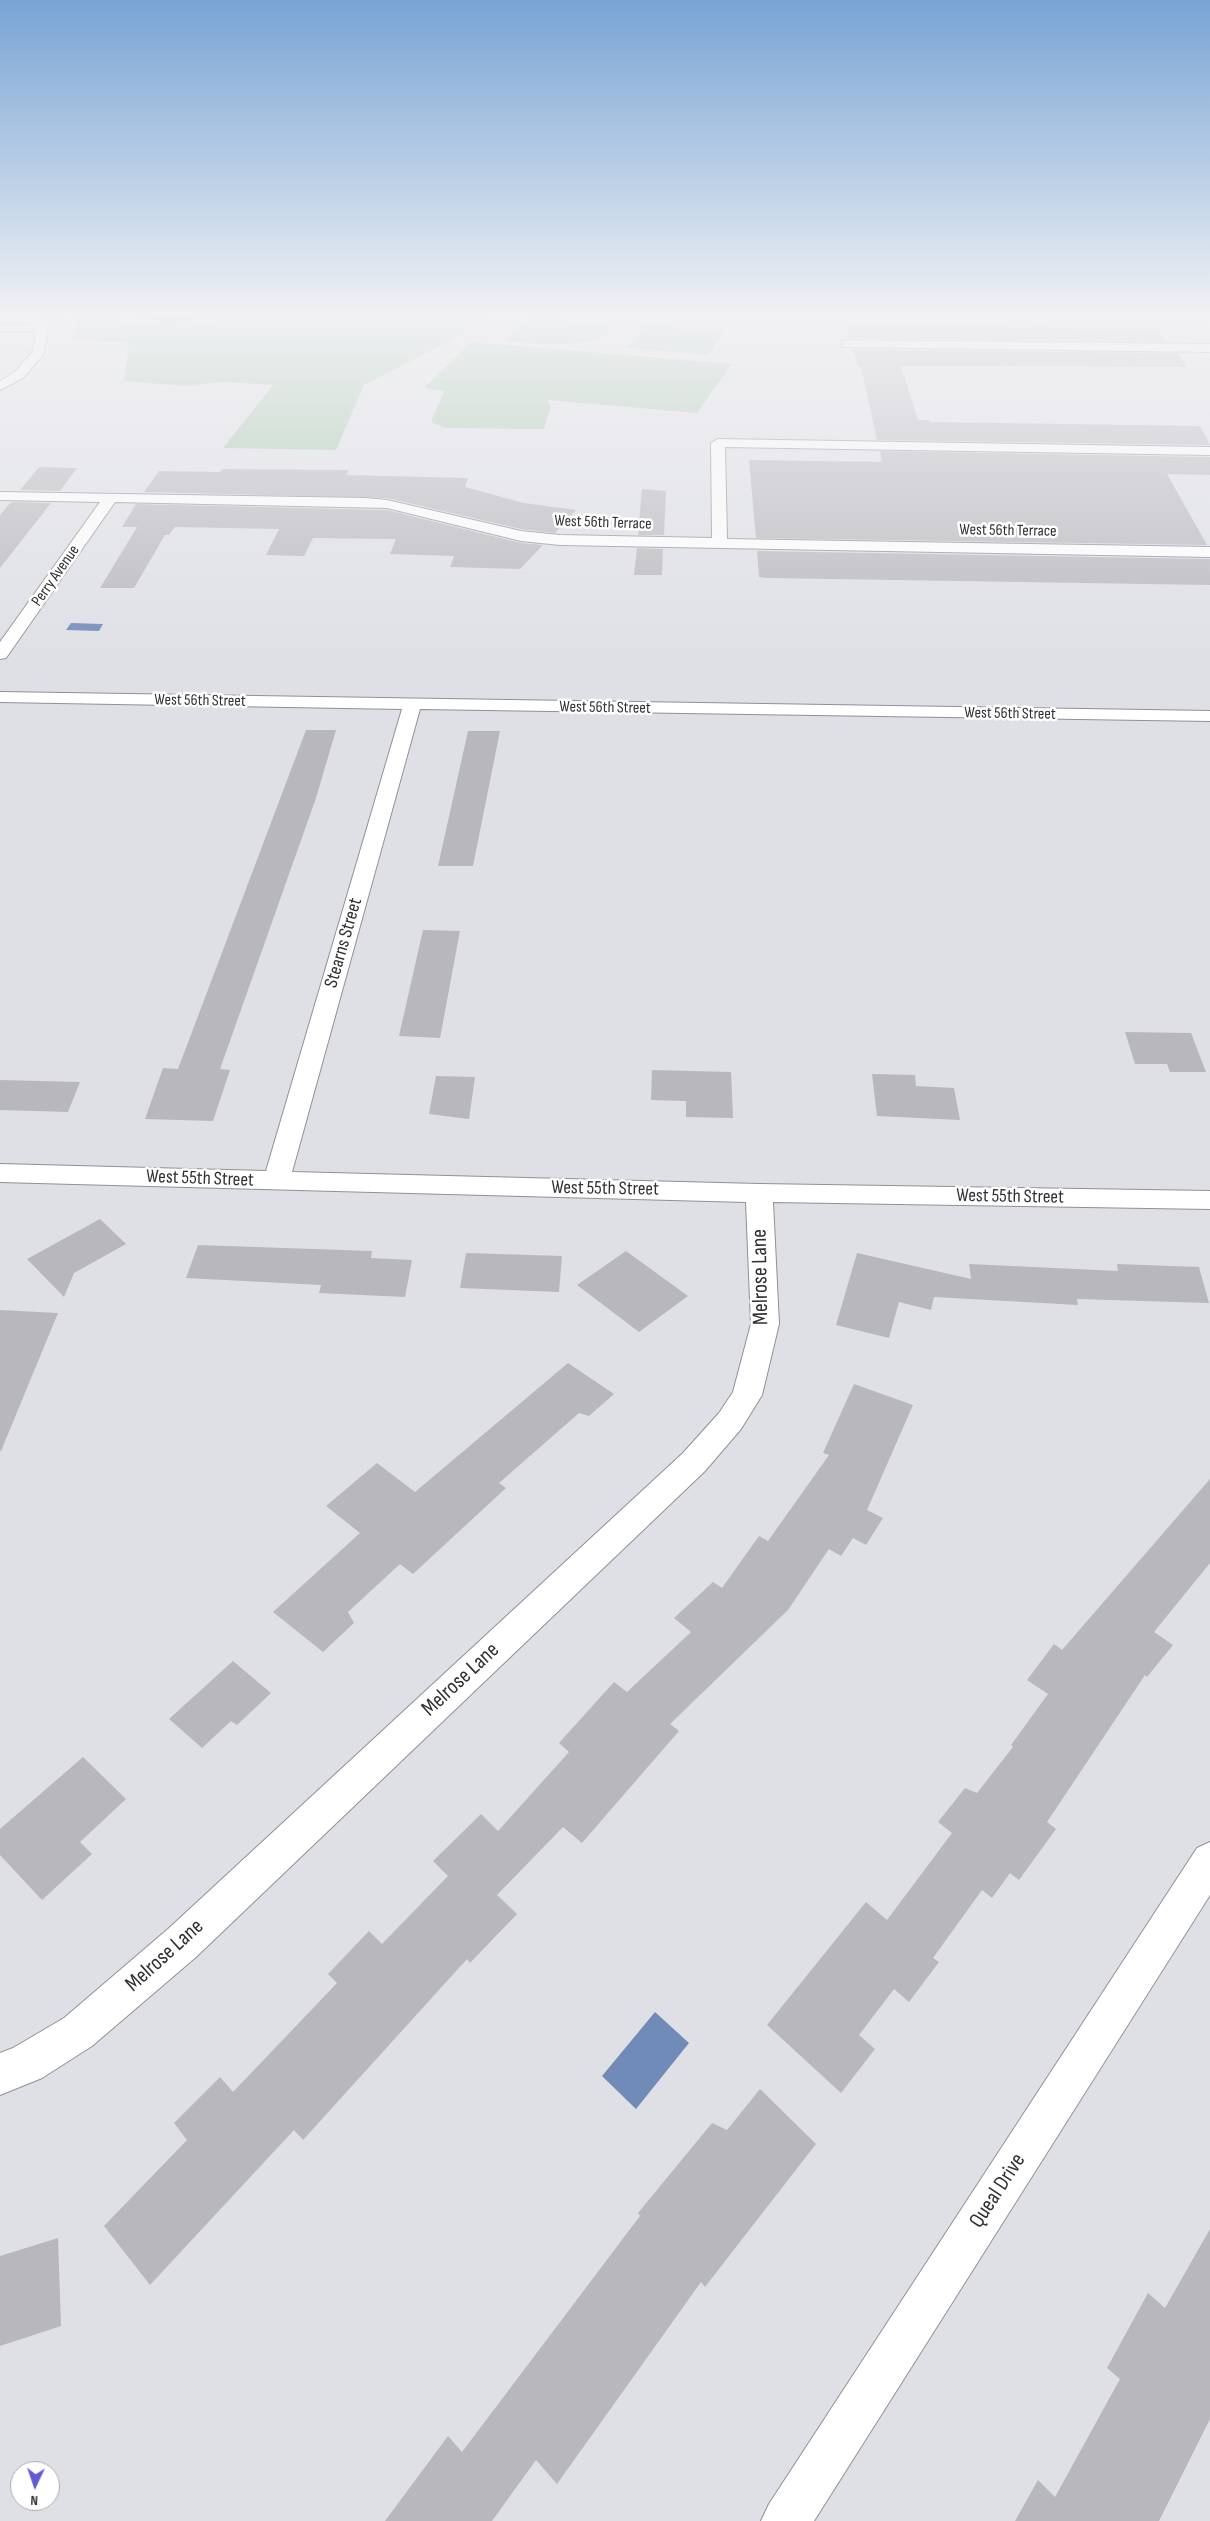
<!DOCTYPE html>
<style>
body{margin:0}
#map{position:relative;width:1210px;height:2521px;overflow:hidden;background:#dfe0e6;font-family:"Sofia Sans Condensed",sans-serif}
canvas{display:block}
.north{position:absolute;left:10px;top:2461px;width:50px;height:50px;box-sizing:border-box;background:#fff;border:1px solid #acacad;border-radius:50%;rotate:183deg;font-size:14px;font-weight:700;line-height:20px;text-align:center;color:#303032}
.north::after{content:'';display:block;margin:auto;width:18px;height:22px;background:#645ad3;clip-path:polygon(50% 0,100% 100%,50% 72%,0 100%)}
</style>
<div id="map">
<canvas width="1210" height="2521"></canvas>
<div class="north">N</div>
</div>
<script>
const ctx = document.querySelector('canvas').getContext('2d');
ctx.lineJoin = 'round';
function fill(path, color) { ctx.fillStyle = color; ctx.fill(path, 'evenodd'); }
function trace(path, color, width, dash) { ctx.strokeStyle = color; ctx.lineWidth = width; ctx.lineCap = dash ? 'butt' : 'round'; ctx.setLineDash(dash || []); ctx.stroke(path); }
function label(font, color, halo, rows, align = 'center') {
  ctx.font = font + ' "Sofia Sans Condensed",sans-serif'; ctx.lineWidth = 5; ctx.setLineDash([]); ctx.textBaseline = 'middle'; ctx.strokeStyle = halo; ctx.fillStyle = color; for (const [text, x, y, turn = 0] of rows) {
    ctx.save(); ctx.translate(x, y); ctx.rotate((+turn || 0) * Math.PI / 180); ctx.textAlign = isNaN(turn) ? turn : align; if (halo) ctx.strokeText(text, 0, 0); ctx.fillText(text, 0, 0); ctx.restore();
  }
}
fill(new Path2D(`
 M 81,315 L 115,315 L 127,325 L 217,321 L 238,315 L 484,315 L 467,332 L 364,385 L 336,450 L 223,448 L 273,385 L 224,382 L 184,386 L 124,381 L 129,343 L 74,339 L 76,317 Z
 M 540,317 L 612,327 C 598,351 529,345 505,340 L 528,319 Z
 M 645,326 L 653,326 L 725,332 L 709,355 L 626,348 Z
 M 471,342 L 732,364 L 697,413 L 547,400 L 551,405 L 544,429 L 445,428 L 431,422 L 444,391 L 424,388 Z`), '#a2c6a6');
fill(new Path2D(`
 M 71,623 L 103,624 L 99,631 L 66,630 Z
 M 655,2012 L 689,2043 L 636,2109 L 602,2076 Z`), '#718bb8');
trace(new Path2D(`
 M 139,315 L 167,320 L 214,316`), '#718bb8', 5);
fill(new Path2D(`
 M 847,326 L 1158,329 L 1168,342 L 850,338 Z
 M 853,349 L 1177,353 L 1187,367 L 901,366 L 918,420 L 929,420 L 930,422 L 1200,426 L 1210,445 L 877,440 L 861,367 L 858,367 Z
 M 880,451 L 1210,457 L 1210,475 L 1167,474 L 1207,545 L 756,538 L 749,460 L 882,462 Z
 M 39,467 L 77,468 L 60,491 L 20,490 Z
 M 222,469 L 349,470 L 346,475 L 468,478 L 465,487 L 524,503 L 576,510 L 555,533 L 521,529 L 387,498 L 144,492 L 159,471 L 220,472 Z
 M 642,489 L 666,491 L 664,535 L 638,535 Z
 M 11,502 L 51,503 L 0,568 L 0,515 Z
 M 136,504 L 387,510 L 521,543 L 543,545 L 520,569 L 450,567 L 454,556 L 390,554 L 396,539 L 313,538 L 304,556 L 266,555 L 279,529 L 175,527 L 169,535 L 165,535 L 134,588 L 100,588 L 137,527 L 122,527 Z
 M 637,548 L 663,549 L 662,575 L 634,575 Z
 M 757,551 L 1210,559 L 1210,585 L 767,578 L 759,577 Z
 M 306,730 L 336,730 L 316,798 L 220,1069 L 230,1070 L 213,1121 L 145,1119 L 163,1068 L 178,1069 Z
 M 468,731 L 500,731 L 473,866 L 438,866 Z
 M 423,930 L 460,931 L 440,1038 L 399,1036 Z
 M 1125,1032 L 1191,1033 L 1206,1072 L 1170,1072 L 1167,1064 L 1135,1064 Z
 M 652,1070 L 731,1072 L 733,1118 L 686,1117 L 686,1101 L 651,1100 Z
 M 872,1074 L 915,1075 L 916,1086 L 954,1088 L 960,1120 L 877,1116 Z
 M 436,1076 L 475,1077 L 469,1119 L 429,1114 Z
 M 0,1080 L 80,1082 L 68,1112 L 0,1110 Z
 M 100,1219 L 126,1244 L 74,1273 L 64,1297 L 27,1259 Z
 M 198,1245 L 372,1251 L 371,1258 L 412,1260 L 405,1297 L 319,1293 L 321,1285 L 186,1278 Z
 M 626,1251 L 688,1296 L 639,1332 L 577,1285 Z
 M 466,1253 L 562,1256 L 559,1292 L 460,1288 Z
 M 857,1253 L 971,1279 L 969,1264 L 1118,1271 L 1117,1264 L 1199,1267 L 1209,1303 L 1077,1299 L 1078,1305 L 934,1297 L 931,1310 L 899,1302 L 889,1338 L 836,1325 Z
 M 0,1310 L 58,1313 L 1,1451 L 0,1451 Z
 M 568,1363 L 614,1394 L 589,1416 L 579,1413 L 499,1483 L 506,1488 L 413,1574 L 400,1564 L 348,1612 L 354,1623 L 323,1652 L 273,1612 L 360,1533 L 326,1506 L 377,1463 L 415,1492 Z
 M 854,1384 L 913,1405 L 867,1510 L 883,1518 L 866,1545 L 853,1538 L 841,1556 L 829,1549 L 788,1610 L 670,1724 L 679,1731 L 582,1843 L 563,1827 L 497,1895 L 517,1914 L 470,1963 L 467,1959 L 303,2140 L 294,2130 L 150,2285 L 104,2226 L 187,2140 L 174,2123 L 220,2077 L 233,2092 L 337,1983 L 328,1974 L 369,1931 L 382,1944 L 448,1876 L 433,1861 L 481,1814 L 498,1831 L 569,1752 L 559,1743 L 614,1682 L 627,1692 L 691,1632 L 674,1618 L 713,1582 L 722,1588 L 759,1536 L 768,1541 L 829,1455 L 823,1453 Z
 M 1210,1479 L 1210,1563 L 1154,1632 L 1173,1645 L 1147,1677 L 1145,1675 L 1047,1822 L 1056,1829 L 1019,1880 L 1010,1873 L 992,1898 L 982,1890 L 933,1958 L 939,1962 L 909,2002 L 894,1989 L 859,2035 L 875,2049 L 841,2093 L 767,2025 L 866,1902 L 887,1920 L 952,1833 L 938,1822 L 965,1788 L 977,1793 L 1013,1747 L 1011,1745 L 1048,1694 L 1027,1680 L 1054,1644 L 1062,1650 Z
 M 233,1661 L 271,1693 L 237,1725 L 231,1721 L 202,1748 L 169,1719 Z
 M 83,1757 L 126,1799 L 80,1842 L 92,1854 L 42,1900 L 0,1855 L 0,1829 Z
 M 760,2089 L 816,2144 L 705,2287 L 701,2282 L 557,2484 L 536,2460 L 492,2521 L 385,2521 L 448,2436 L 462,2452 L 640,2216 L 638,2213 L 712,2123 L 727,2130 Z
 M 1210,2229 L 1210,2419 L 1159,2521 L 1015,2521 L 1038,2480 L 1055,2497 L 1120,2379 L 1107,2368 L 1148,2293 L 1165,2308 Z
 M 58,2238 L 61,2326 L 0,2346 L 0,2256 Z`), '#b7b7bd');
const minor = new Path2D(`
 M 50,315 L 63,315 L 48,328 L 43,355 L 23,378 L 0,390 L 0,381 L 15,372 L 33,351 L 36,331 L 0,331 L 0,325 L 39,324 Z
 M 846,340 L 1210,344 L 1210,352 L 842,347 L 842,341 Z
 M 718,439 L 1210,447 L 1210,455 L 725,447 L 727,539 L 1210,547 L 1210,557 L 560,545 L 521,541 L 387,508 L 115,502 L 6,658 L 0,659 L 0,642 L 100,502 L 0,500 L 0,492 L 365,498 L 387,500 L 521,531 L 560,535 L 712,538 L 711,443 Z
 M 0,692 L 1210,711 L 1210,721 L 420,709 L 292,1172 L 759,1184 L 1210,1191 L 1210,1209 L 773,1202 L 779,1324 L 762,1395 L 741,1429 L 705,1471 L 196,1957 L 92,2046 L 42,2078 L 0,2095 L 0,2053 L 13,2048 L 64,2018 L 168,1929 L 683,1453 L 719,1413 L 733,1392 L 751,1324 L 746,1202 L 0,1182 L 0,1164 L 266,1171 L 402,709 L 0,702 Z
 M 1210,1842 L 1210,1895 L 814,2521 L 761,2521 L 769,2504 L 1197,1848 Z`);
trace(minor, '#909096', 2);
fill(minor, '#fff');
const sky = ctx.createLinearGradient(0, 0, 0, 668);
sky.addColorStop(0, '#78a4d5');
sky.addColorStop(0.47, '#f1f1f4');
sky.addColorStop(1, '#f1f1f400');
ctx.fillStyle = sky;
ctx.fillRect(0, 0, 1210, 668);
label('16px', '#303032', '#fff', [
 ["West 56th Terrace",603,523,2],
 ["West 56th Terrace",1008,531,1],
 ["Perry Avenue",56,576,-55],
 ["West 56th Street",200,701,1],
 ["West 56th Street",605,708,1],
 ["West 56th Street",1010,714,1]
]);
label('19px', '#303032', '#fff', [
 ["Stearns Street",344,943,-74],
 ["West 55th Street",200,1179,2],
 ["West 55th Street",605,1189,1],
 ["West 55th Street",1010,1197,1]
]);
label('22px', '#303032', '#fff', [
 ["Melrose Lane",761,1277,-91],
 ["Melrose Lane",461,1680,-43],
 ["Melrose Lane",165,1956,-42],
 ["Queal Drive",998,2191,-57]
]);
</script>
